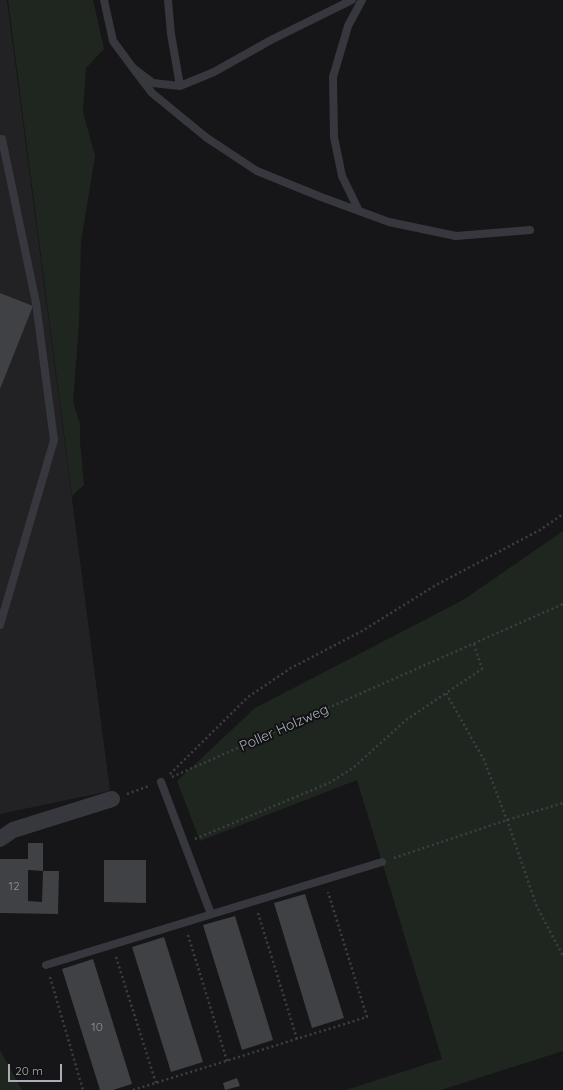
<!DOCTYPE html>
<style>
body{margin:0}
#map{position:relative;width:563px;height:1090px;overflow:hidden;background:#161618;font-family:Quicksand,sans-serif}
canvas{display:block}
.scale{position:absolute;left:8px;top:1064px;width:54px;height:18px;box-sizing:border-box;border:2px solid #a8adb8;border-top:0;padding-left:5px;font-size:12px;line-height:14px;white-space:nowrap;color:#a8adb8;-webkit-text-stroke:3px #111113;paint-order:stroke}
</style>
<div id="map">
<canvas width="563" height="1090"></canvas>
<div class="scale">20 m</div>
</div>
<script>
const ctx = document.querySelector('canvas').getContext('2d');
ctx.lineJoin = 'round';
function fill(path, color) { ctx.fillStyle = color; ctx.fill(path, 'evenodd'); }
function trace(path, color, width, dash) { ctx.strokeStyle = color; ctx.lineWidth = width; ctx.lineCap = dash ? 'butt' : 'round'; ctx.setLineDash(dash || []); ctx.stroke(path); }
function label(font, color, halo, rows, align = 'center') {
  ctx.font = font + ' Quicksand,sans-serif'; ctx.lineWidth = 4; ctx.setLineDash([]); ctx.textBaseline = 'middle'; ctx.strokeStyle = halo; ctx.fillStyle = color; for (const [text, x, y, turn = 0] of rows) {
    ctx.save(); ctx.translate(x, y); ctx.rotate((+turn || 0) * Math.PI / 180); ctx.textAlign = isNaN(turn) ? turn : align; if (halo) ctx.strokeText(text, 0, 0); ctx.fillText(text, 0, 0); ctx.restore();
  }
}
fill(new Path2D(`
 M 0,0 L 7,0 L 110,791 L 0,814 Z`), '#222225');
fill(new Path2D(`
 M 8,0 L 93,0 L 104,49 L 86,68 L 83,112 L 95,156 L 81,242 L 79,324 L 73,402 L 80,424 L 80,442 L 84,485 L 72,496 Z
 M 563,531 L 563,1051 L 441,1090 L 346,1090 L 442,1059 L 357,780 L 200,841 L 177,781 L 255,708 L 463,600 Z
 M 0,1050 L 22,1090 L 0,1090 Z`), '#1e261f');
fill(new Path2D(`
 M 0,293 L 33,306 L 0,389 Z
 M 28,843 L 43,843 L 43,871 L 59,871 L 58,914 L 0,913 L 0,859 L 28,859 ZM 28,870 L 43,871 L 42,902 L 28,901 Z
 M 104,860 L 146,860 L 146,903 L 104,902 Z
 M 305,894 L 344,1018 L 312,1028 L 274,903 Z
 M 235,916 L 273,1040 L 242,1050 L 203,925 Z
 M 164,937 L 203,1062 L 171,1072 L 132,947 Z
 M 93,959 L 132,1084 L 113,1090 L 100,1090 L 62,969 Z
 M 237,1078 L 240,1086 L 225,1090 L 223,1083 Z`), '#404145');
trace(new Path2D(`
 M 474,644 L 482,669 L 446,693 L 484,760 L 507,820 L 537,907 L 563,956
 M 170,774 L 248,697 L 291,668 L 362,631 L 436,585 L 540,530 L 563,514
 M 172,777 L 563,604
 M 127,794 L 149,786
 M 195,839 L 329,783 L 353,768 L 406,720 L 446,693
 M 394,858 L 507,820 L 563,803
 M 258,913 L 297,1039
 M 188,935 L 227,1061
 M 116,957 L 156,1083
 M 50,977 L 83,1090
 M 133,1090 L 367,1017 L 328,892`), '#3d3f44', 2.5, [2, 3]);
trace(new Path2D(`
 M 104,0 L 113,41 L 133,68 L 153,83 L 180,86 L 214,72 L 271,40 L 352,0
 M 168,0 L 171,34 L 180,86
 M 133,68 L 152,93 L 207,138 L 257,171 L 321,197 L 389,222 L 456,236 L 530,230
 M 359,211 L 342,176 L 334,137 L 333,77 L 348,26 L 362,0
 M 0,625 L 54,440 L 36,303 L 2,139
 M 161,782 L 211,914
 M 46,965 L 382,862`), '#37383d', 8);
trace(new Path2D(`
 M 0,839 L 13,830 L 112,799`), '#37383d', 16);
label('12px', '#8e929b', null, [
 ["12",14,886],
 ["10",97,1027]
]);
label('14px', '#a8adb8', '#111113', [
 ["Poller Holzweg",284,728,-24]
]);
</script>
